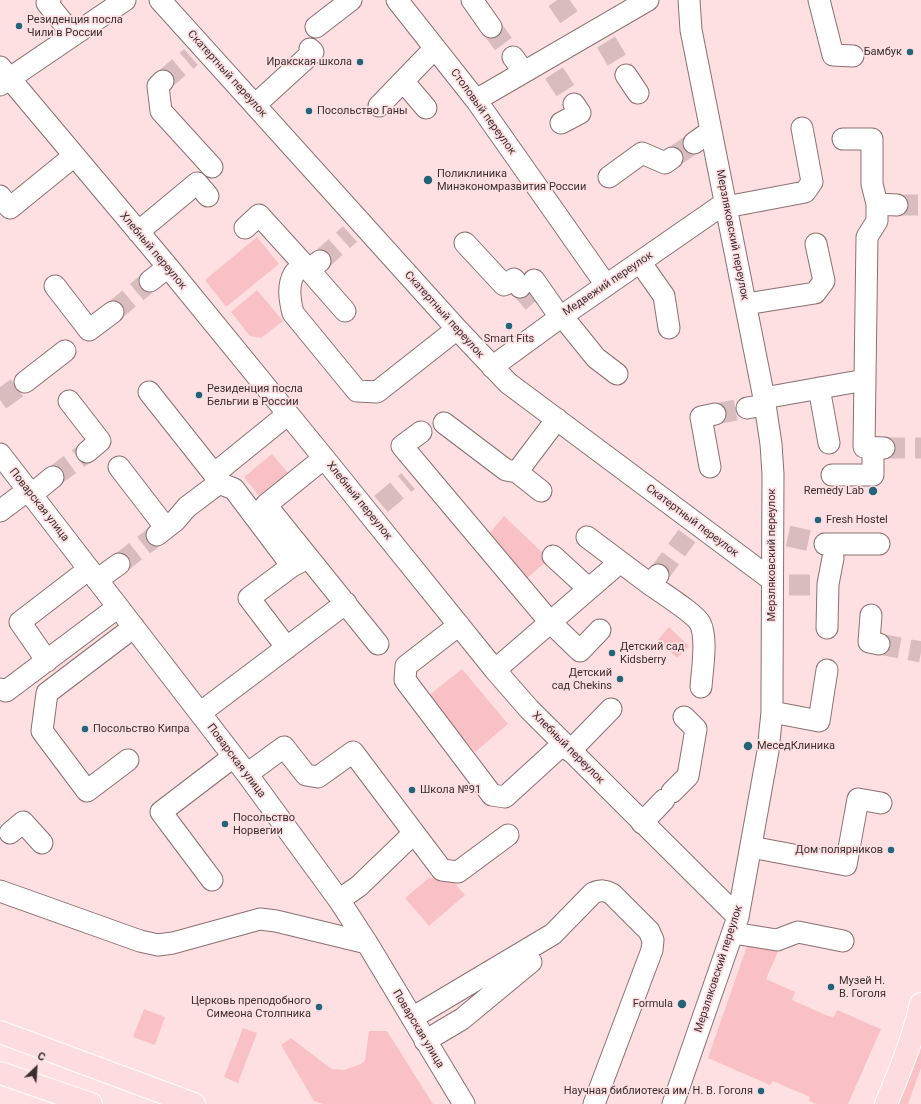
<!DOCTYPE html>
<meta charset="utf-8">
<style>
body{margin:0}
#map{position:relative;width:921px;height:1104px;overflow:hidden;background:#ffe0e2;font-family:Roboto,sans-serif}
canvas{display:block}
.north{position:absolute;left:16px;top:1048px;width:40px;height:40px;-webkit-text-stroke:3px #ffe0e2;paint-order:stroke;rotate:25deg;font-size:11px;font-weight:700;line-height:16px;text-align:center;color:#3a2e2f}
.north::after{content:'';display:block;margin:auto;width:14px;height:18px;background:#3a2e2f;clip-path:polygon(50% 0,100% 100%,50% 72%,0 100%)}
</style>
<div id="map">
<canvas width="921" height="1104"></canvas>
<div class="north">С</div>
</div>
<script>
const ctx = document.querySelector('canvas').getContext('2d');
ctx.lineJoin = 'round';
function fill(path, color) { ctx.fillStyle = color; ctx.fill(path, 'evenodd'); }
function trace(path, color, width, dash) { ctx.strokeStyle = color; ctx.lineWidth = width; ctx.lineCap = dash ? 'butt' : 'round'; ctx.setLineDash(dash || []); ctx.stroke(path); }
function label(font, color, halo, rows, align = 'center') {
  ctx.font = font + ' Roboto,sans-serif'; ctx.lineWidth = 3.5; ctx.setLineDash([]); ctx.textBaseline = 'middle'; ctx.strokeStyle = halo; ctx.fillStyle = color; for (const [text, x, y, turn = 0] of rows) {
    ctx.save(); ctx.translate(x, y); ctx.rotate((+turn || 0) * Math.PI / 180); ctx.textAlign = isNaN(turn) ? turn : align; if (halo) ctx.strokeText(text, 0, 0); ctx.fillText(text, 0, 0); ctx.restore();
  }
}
fill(new Path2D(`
 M 257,237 L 279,264 L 226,307 L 205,280 Z
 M 257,290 L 283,321 L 261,338 L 250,336 L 231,312 Z
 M 272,454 L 289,474 L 260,497 L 244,477 Z
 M 504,516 L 549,559 L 526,579 L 488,535 Z
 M 669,627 L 689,646 L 677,658 L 658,640 Z
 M 462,669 L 508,724 L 475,752 L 428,696 Z
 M 429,878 L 452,880 L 465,895 L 429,926 L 405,898 Z
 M 748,943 L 780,947 L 766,979 L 795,992 L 792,1000 L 833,1018 L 837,1010 L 881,1029 L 848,1104 L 816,1104 L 809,1101 L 810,1097 L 773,1081 L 770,1085 L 708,1058 Z
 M 144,1009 L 165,1017 L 155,1045 L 133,1037 Z
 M 243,1028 L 257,1033 L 238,1083 L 224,1077 Z
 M 369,1031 L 387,1031 L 433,1104 L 323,1104 L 314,1101 L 281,1045 L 291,1038 L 326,1065 L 332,1069 L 344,1070 L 361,1064 L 365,1061 Z
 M 921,1037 L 921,1068 L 908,1104 L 895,1104 Z`), '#f9c1c6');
trace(new Path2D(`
 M 557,0 L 573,23
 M 491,27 L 513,57
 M 606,42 L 626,75
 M 554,73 L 574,104
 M 163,81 L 191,57
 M 672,158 L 694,143
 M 897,205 L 921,205
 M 320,261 L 350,234
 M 520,287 L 539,309
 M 113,312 L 150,281
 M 0,400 L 25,382
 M 715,414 L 747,408
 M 884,448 L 921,448
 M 53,477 L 87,452
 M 381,504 L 408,481
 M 788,536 L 825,544
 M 119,564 L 157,535
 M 658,575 L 687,536
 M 789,585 L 816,585
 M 879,644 L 921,652`), '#d8bcbe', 21, [21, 10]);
const minor = new Path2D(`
 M 50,0 L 47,3 L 73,35
 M 160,0 L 457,329 L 508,383 L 772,580
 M 397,0 L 476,100 L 606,285
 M 472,0 L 491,27
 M 819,0 L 833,55 L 853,56
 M 316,27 L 351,0
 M 513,57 L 524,72
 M 0,67 L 168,267 L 324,458 L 495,670 L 529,709 L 738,917
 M 626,75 L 638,93
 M 163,81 L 158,86 L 161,111 L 212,167
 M 403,81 L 426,108
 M 0,85 L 125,0
 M 476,100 L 648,0
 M 255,105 L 313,52 L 310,49
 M 379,106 L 435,48
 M 561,123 L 580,113 L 574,104
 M 843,139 L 872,139 L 872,184 L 877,204 L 897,205
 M 694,143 L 711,131
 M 609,177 L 642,153 L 665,163 L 672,158
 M 0,196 L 10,208 L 74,156
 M 877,204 L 877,221 L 867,237 L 864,447 L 884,448
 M 726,207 L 805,192 L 812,182 L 802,128
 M 245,228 L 259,215 L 309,270 L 320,261
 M 138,232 L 197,183 L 208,196
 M 465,243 L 504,285 L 514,279 L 520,287
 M 640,262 L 664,296 L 669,328
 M 304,265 C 301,268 296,271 294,274 C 287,286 290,301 293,313 L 357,391 L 377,392 L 457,329
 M 309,270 L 345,311
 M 534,280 L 560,317
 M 150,281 L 168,267
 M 55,286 L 89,330 L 113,312
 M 746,304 L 815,293 L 824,281 L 816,244
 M 562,316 L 596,358 L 617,374
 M 492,367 L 562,316 L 725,203
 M 25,382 L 65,351
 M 819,388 L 829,443
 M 149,392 L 214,474 L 288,414
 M 764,398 L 865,380
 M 69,401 L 100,441 L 87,452
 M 747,408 L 765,405
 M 444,423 L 506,470 L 517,472
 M 421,432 L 402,446 L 550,622 L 580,651 L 600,630
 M 0,454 L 247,774 L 339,900 L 367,943 L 464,1104
 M 324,458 L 266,505 L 378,644
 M 119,467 L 166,528
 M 710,467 L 701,417 L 715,414
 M 832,475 L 873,475 L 873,448
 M 541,491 L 517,472 L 557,419
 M 31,495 L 53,477
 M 0,511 L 28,490
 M 157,535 L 175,521 L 187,507 L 219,483 L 234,489 L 292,566
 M 587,537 L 651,585 L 658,575
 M 825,544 L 879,544
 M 553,556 L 589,589
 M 97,580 L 119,564
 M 651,585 C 662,593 694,613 700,623 C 708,638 702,670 701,687
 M 871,615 L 869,642 L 879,644
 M 459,625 L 406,666 L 405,680 L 492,795 L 505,797 L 563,744
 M 827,628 L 828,584 L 833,558
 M 287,648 L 249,598 L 292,566 L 304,560
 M 47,661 L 20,622 L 89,569
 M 495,670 L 620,562
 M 0,689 L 6,691 L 118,607
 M 772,712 L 819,721 L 827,670
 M 200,713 L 346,603
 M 570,751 L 611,709
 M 128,760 L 87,791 L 42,731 L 47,693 L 134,627
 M 247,774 L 284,747 L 306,775 L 318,777 L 353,752 L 414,833 L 359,886 L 339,900
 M 672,792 L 688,776 L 696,729 L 684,717
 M 642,823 L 664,800
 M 10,833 L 23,822 L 42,843
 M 414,833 L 442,870 L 458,872 L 508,835
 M 751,847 L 846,865 L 858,799 L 881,803
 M 212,880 L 161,812 L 233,757
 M 0,891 L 140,941 L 158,945 L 173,943 L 260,919 L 276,921 L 367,943
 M 733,933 L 777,940 L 798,932 L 843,941
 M 412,1018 L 553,934 L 593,893 C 601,890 605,890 612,894 L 649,931 L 653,940 L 652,950 L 594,1104
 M 425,1041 L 462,1019 L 531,962
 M 673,1104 L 738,917 L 768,751 L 772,712 L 772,694 L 773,474 L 771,444 L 764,398 L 691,30 L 689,0`);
const major = new Path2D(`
 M 0,1032 L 194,1104
 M 0,1073 L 91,1104
 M 886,1104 C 900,1071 913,1039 921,1004`);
trace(minor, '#8b7072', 23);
trace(major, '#fff', 24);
trace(minor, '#fff', 21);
trace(major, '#fcdcdf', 22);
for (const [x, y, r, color] of [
 [19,26,4,"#246479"],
 [910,52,4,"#246479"],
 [360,62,4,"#246479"],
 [309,111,4,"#246479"],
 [428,180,5,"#246479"],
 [509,326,4,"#246479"],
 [199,395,4,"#246479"],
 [873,491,5,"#246479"],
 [818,520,4,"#246479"],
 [612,653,4,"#246479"],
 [620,679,4,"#246479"],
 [85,729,4,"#246479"],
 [748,746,5,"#246479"],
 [412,790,4,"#246479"],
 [225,824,4,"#246479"],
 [891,850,4,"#246479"],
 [831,987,4,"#246479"],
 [682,1004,5,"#246479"],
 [319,1007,4,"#246479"],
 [761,1091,4,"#246479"]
]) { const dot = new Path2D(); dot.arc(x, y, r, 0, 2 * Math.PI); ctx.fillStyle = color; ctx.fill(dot); trace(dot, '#ffe0e2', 1.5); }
label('11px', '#3a2e2f', '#ffe0e2', [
 ["Резиденция посла",27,20],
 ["Чили в России",27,33],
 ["Бамбук",902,52,"right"],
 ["Иракская школа",352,62,"right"],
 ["Посольство Ганы",317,111],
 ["Поликлиника",437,174],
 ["Минэкономразвития России",437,187],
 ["Smart Fits",509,339,"center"],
 ["Резиденция посла",207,389],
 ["Бельгии в России",207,402],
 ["Remedy Lab",864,491,"right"],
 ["Fresh Hostel",826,520],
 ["Детский сад",620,647],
 ["Kidsberry",620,660],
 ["Детский",612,673,"right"],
 ["сад Chekins",612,686,"right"],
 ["Посольство Кипра",93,729],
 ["МеседКлиника",757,746],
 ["Школа №91",420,790],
 ["Посольство",233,818],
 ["Норвегии",233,831],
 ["Дом полярников",883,850,"right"],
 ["Музей Н.",839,981],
 ["В. Гоголя",839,994],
 ["Церковь преподобного",311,1001,"right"],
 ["Симеона Столпника",311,1014,"right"],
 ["Formula",673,1004,"right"],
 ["Научная библиотека им. Н. В. Гоголя",753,1091,"right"]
], 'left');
label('11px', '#3a2e2f', '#ffe0e2', [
 ["Скатертный переулок",227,74,48],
 ["Столовый переулок",483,112,54],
 ["Мерзляковский переулок",732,235,79],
 ["Хлебный переулок",153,251,50],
 ["Медвежий переулок",608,284,-34],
 ["Скатертный переулок",444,315,48],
 ["Хлебный переулок",359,501,51],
 ["Поварская улица",39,505,52],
 ["Скатертный переулок",692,521,37],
 ["Мерзляковский переулок",772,555,-90],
 ["Хлебный переулок",568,748,45],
 ["Поварская улица",236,761,53],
 ["Мерзляковский переулок",719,969,-72],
 ["Поварская улица",418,1029,59]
]);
</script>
